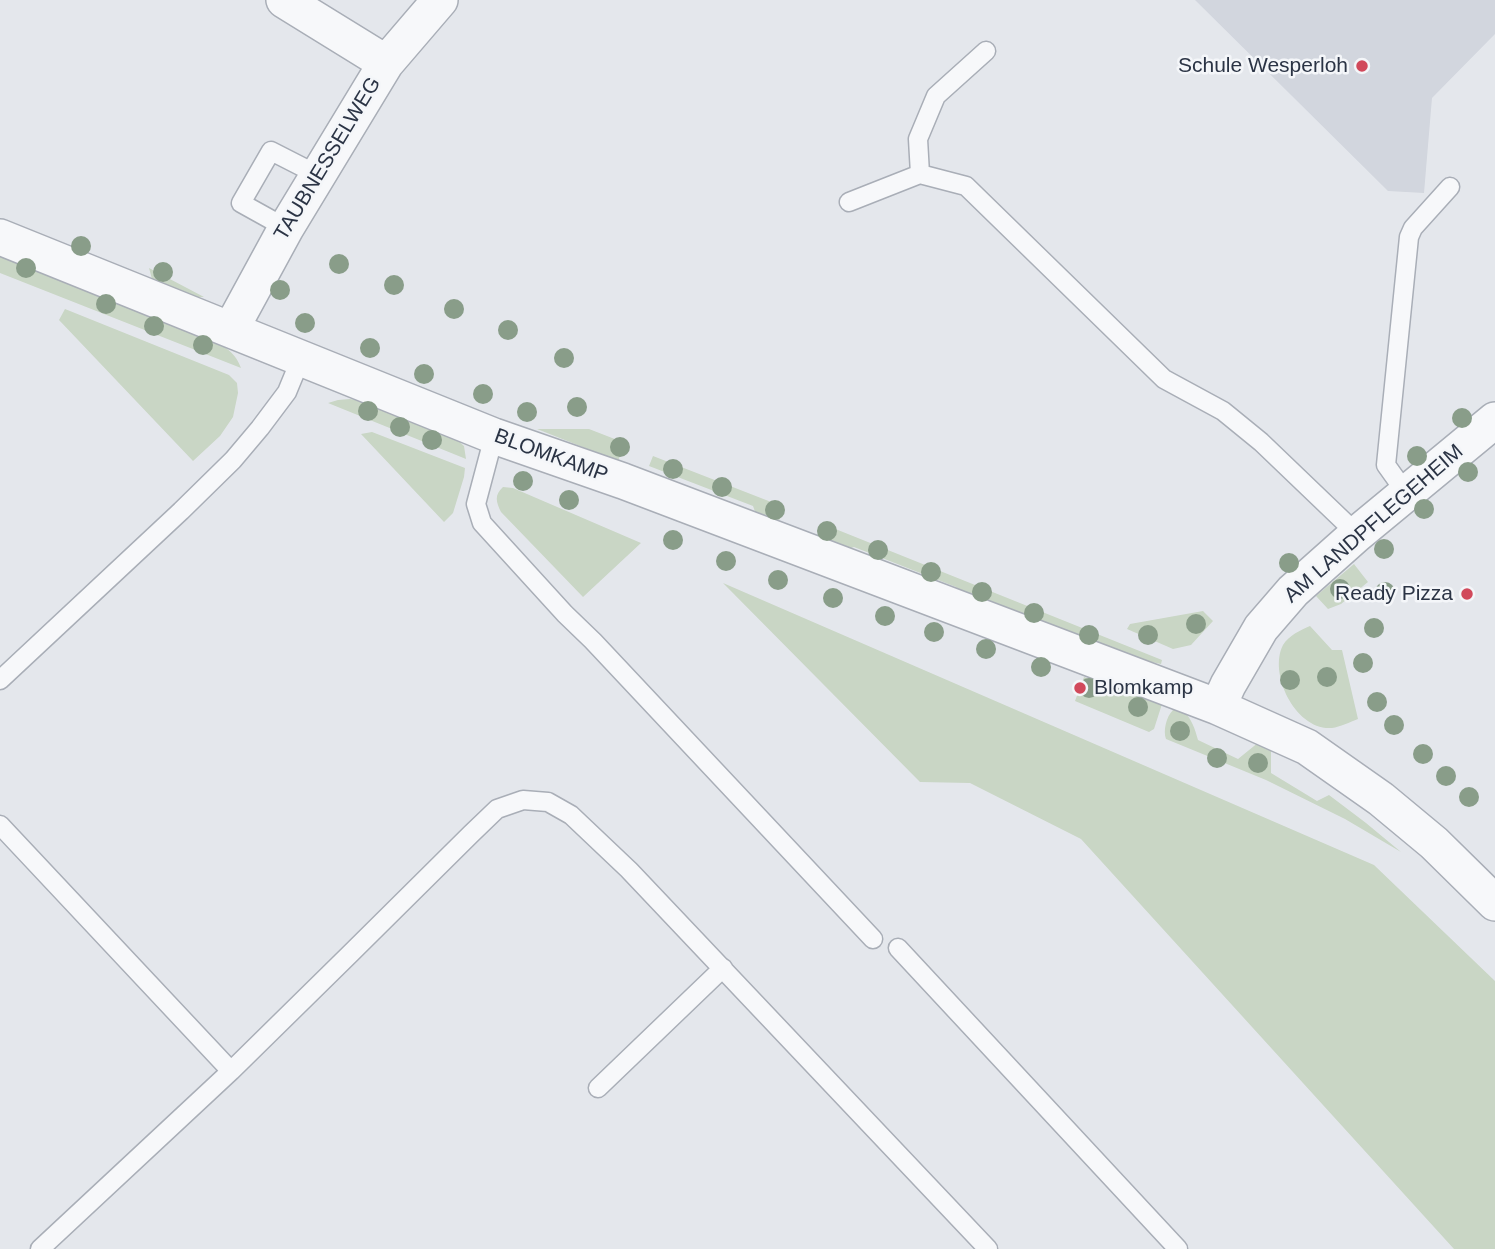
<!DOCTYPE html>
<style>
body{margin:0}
canvas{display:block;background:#e4e7ec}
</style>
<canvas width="1495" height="1249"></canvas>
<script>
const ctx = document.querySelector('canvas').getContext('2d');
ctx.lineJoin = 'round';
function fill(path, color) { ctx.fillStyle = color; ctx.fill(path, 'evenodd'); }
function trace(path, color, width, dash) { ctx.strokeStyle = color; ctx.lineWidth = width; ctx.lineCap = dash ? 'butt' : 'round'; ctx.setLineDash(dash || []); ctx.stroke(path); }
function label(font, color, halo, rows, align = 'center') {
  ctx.font = font + ' Arial,sans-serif'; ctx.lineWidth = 5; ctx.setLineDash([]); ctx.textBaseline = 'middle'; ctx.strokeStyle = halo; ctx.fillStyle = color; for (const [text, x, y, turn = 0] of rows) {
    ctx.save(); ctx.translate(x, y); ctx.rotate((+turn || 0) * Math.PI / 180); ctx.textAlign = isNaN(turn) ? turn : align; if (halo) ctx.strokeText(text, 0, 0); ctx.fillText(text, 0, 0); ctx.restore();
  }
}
fill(new Path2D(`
 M 1195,0 L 1495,0 L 1495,34 L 1432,98 L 1424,193 L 1388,191 Z`), '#d2d6de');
fill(new Path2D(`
 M 0,255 L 215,341 C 228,349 236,354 241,368 L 0,273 Z
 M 149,268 L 204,297 L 194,297 L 152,279 Z
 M 65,309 L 229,375 L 237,383 L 238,393 L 233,417 L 220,436 L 193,461 L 59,320 Z
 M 350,399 L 363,401 L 454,437 L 464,446 L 466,459 L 328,403 L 338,400 Z
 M 537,429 L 589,429 L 625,443 L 618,461 Z
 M 372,432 L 465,468 L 464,477 L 453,513 L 444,522 L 361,434 Z
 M 653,456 L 784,507 L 776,529 L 759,523 L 753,506 L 649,466 Z
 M 503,487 L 513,488 L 641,543 L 583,597 L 501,512 C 496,502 494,495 503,487 Z
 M 823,524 L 1162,660 L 1161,664 L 1142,660 L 963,599 L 956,587 L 854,547 L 837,553 L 815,544 Z
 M 1354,564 L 1368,582 L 1341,604 L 1328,609 L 1316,596 Z
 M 723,583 L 1374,865 L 1495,981 L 1495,1249 L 1454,1249 L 1081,839 L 970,783 L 920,782 Z
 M 1203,611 L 1213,621 L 1191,645 L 1173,649 L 1127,629 L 1130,624 Z
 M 1310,626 L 1332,650 L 1342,650 L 1358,719 C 1350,722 1340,727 1332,728 C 1296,731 1268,674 1283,645 C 1289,635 1301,630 1310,626 Z
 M 1084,677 L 1162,704 L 1154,729 L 1149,732 L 1075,701 Z
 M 1173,710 L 1184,711 C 1192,720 1195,729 1198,740 L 1238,759 L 1259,742 L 1271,747 L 1271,773 L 1317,801 L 1329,795 L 1366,823 L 1401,852 L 1345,819 L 1266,780 L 1166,739 C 1163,731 1166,717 1173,710 Z`), '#c9d6c5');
const service = new Path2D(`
 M 986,51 L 936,96 L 918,139 L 920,174 L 966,186 L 1164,379 L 1223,411 L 1261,442 L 1357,534
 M 849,202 L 920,174
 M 286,228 L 241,203 L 271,151 L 318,175
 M 494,436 L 476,504 L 482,523 L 565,614 L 593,641 L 873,939
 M 1406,493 L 1386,465 L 1409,237 L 1413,228 L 1450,187
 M 0,680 L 181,511 L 233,460 L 260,428 L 287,392 L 301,358
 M 0,825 L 231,1071
 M 898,948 L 1178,1249
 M 598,1088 L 723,968
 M 40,1249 L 231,1071 L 351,953 L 471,834 L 497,809 L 523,800 L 548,802 L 571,815 L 629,870 L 988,1249`);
const minor = new Path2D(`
 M 284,0 L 386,63
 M 0,237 L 494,436 L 623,481 L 1218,707 L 1307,747 L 1381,799 L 1434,843 L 1495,903
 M 231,329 L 286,228 L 386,63 L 440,0
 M 1218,707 L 1228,685 L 1261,628 L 1293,591 L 1357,534 L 1495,420`);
trace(service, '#a9aeb7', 21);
trace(minor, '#a9aeb7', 38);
trace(service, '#f7f8fa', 18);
trace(minor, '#f7f8fa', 35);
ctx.fillStyle = '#899d89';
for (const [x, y] of [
 [81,246],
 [339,264],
 [26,268],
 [163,272],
 [394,285],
 [280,290],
 [106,304],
 [454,309],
 [305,323],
 [154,326],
 [508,330],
 [203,345],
 [370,348],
 [564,358],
 [424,374],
 [483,394],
 [577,407],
 [368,411],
 [527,412],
 [1462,418],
 [400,427],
 [432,440],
 [620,447],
 [1417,456],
 [673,469],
 [1468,472],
 [523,481],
 [722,487],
 [569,500],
 [1424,509],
 [775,510],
 [827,531],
 [673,540],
 [1384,549],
 [878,550],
 [726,561],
 [1289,563],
 [931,572],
 [778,580],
 [1340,589],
 [982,592],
 [1385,592],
 [833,598],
 [1034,613],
 [885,616],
 [1196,624],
 [1374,628],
 [934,632],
 [1089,635],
 [1148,635],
 [986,649],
 [1363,663],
 [1041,667],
 [1327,677],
 [1290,680],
 [1089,688],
 [1377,702],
 [1138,707],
 [1394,725],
 [1180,731],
 [1423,754],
 [1217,758],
 [1258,763],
 [1446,776],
 [1469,797]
]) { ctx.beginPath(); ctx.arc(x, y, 10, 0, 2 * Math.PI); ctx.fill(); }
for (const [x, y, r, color] of [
 [1362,66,7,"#d1495b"],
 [1467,594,7,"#d1495b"],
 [1080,688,7,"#d1495b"]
]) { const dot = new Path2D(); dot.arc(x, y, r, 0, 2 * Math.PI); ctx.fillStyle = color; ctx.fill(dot); trace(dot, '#f4f6f9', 2.5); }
label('21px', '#2b3445', '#f4f6f9', [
 ["Schule Wesperloh",1348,66],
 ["Ready Pizza",1453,594],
 ["Blomkamp",1094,688,"left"]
], 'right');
label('21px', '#2b3445', '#f4f6f9', [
 ["TAUBNESSELWEG",328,159,-59],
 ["BLOMKAMP",551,456,20],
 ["AM LANDPFLEGEHEIM",1374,524,-41]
]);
</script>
